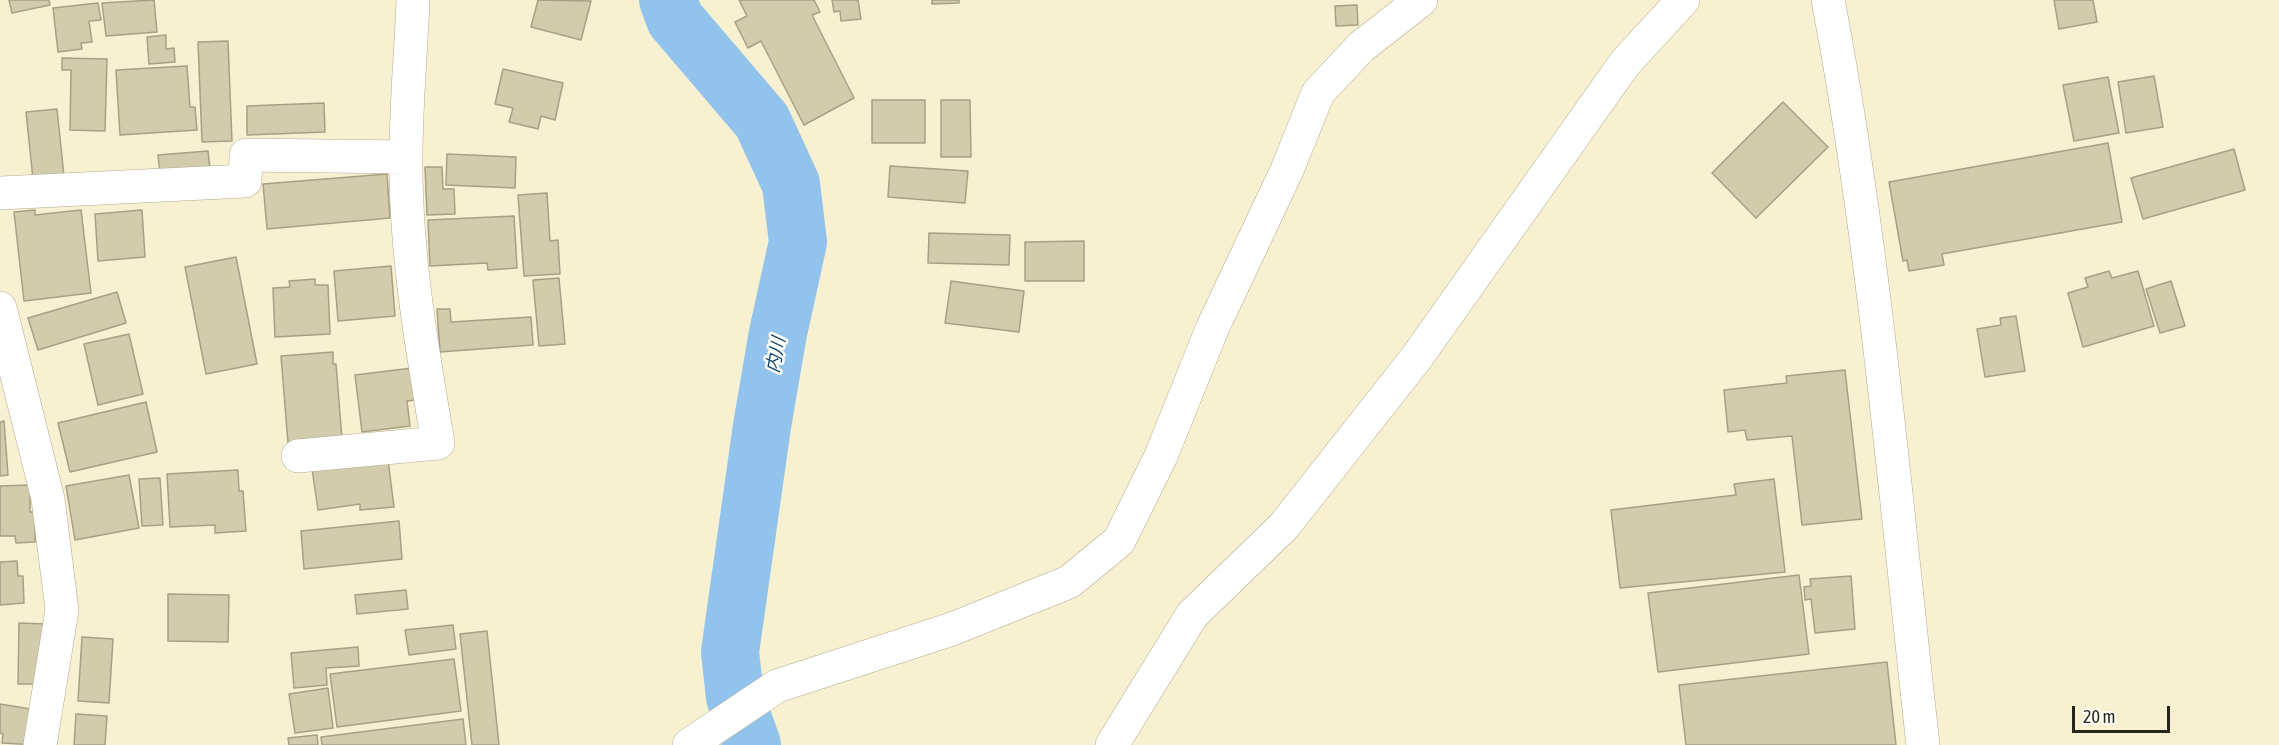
<!DOCTYPE html>
<meta charset="utf-8">
<style>
body{margin:0}
#map{position:relative;width:2279px;height:745px;overflow:hidden;background:#f7f0d1;font-family:"Asap Condensed",sans-serif}
canvas{display:block}
.scale{position:absolute;left:2072px;top:706px;width:98px;height:27px;box-sizing:border-box;border:3px solid #282519;border-top:0;padding-left:8px;font-size:18px;line-height:21px;white-space:nowrap;color:#282519;-webkit-text-stroke:4px #fefdf7;paint-order:stroke}
</style>
<div id="map">
<canvas width="2279" height="745"></canvas>
<div class="scale">20 m</div>
</div>
<script>
const ctx = document.querySelector('canvas').getContext('2d');
ctx.lineJoin = 'round';
function trace(path, color, width, dash) { ctx.strokeStyle = color; ctx.lineWidth = width; ctx.lineCap = dash ? 'butt' : 'round'; ctx.setLineDash(dash || []); ctx.stroke(path); }
function fill(path, color) { ctx.fillStyle = color; ctx.fill(path, 'evenodd'); }
function label(font, color, halo, rows, align = 'center') {
  ctx.font = font + ' "Asap Condensed","Noto Sans JP",sans-serif'; ctx.lineWidth = 5; ctx.setLineDash([]); ctx.textBaseline = 'middle'; ctx.strokeStyle = halo; ctx.fillStyle = color; for (const [text, x, y, turn = 0] of rows) {
    ctx.save(); ctx.translate(x, y); ctx.rotate((+turn || 0) * Math.PI / 180); ctx.textAlign = isNaN(turn) ? turn : align; if (halo) ctx.strokeText(text, 0, 0); ctx.fillText(text, 0, 0); ctx.restore();
  }
}
trace(new Path2D(`
 M 668,0 L 675,19 L 762,121 L 791,184 L 798,242 L 778,333 L 762,426 L 730,652 L 735,697 L 752,745`), '#92c3ec', 58);
const building = new Path2D(`
 M 9,0 L 49,0 L 50,5 L 12,13 Z
 M 154,0 L 157,32 L 106,36 L 102,3 Z
 M 538,0 L 591,1 L 581,40 L 531,27 Z
 M 739,0 L 814,0 L 820,12 L 812,15 L 854,98 L 804,125 L 761,41 L 748,48 L 735,22 L 747,16 Z
 M 832,0 L 858,0 L 861,19 L 841,21 L 840,11 L 834,12 Z
 M 932,0 L 959,0 L 959,3 L 932,4 Z
 M 2054,0 L 2093,0 L 2097,22 L 2059,29 Z
 M 98,3 L 101,20 L 89,21 L 92,42 L 81,43 L 82,49 L 58,52 L 53,8 Z
 M 1357,5 L 1358,25 L 1336,26 L 1335,6 Z
 M 166,35 L 166,49 L 174,48 L 175,62 L 149,64 L 147,37 Z
 M 228,41 L 232,141 L 202,142 L 198,42 Z
 M 62,58 L 107,59 L 105,131 L 70,130 L 71,70 L 62,70 Z
 M 187,66 L 190,107 L 195,107 L 197,130 L 120,135 L 116,70 Z
 M 503,69 L 563,83 L 555,120 L 541,116 L 538,129 L 509,122 L 513,108 L 495,104 Z
 M 2154,76 L 2163,127 L 2126,133 L 2118,82 Z
 M 2108,77 L 2119,133 L 2074,141 L 2063,85 Z
 M 872,100 L 925,100 L 925,143 L 872,143 Z
 M 941,100 L 970,100 L 971,157 L 941,157 Z
 M 1783,102 L 1828,147 L 1756,218 L 1712,173 Z
 M 324,103 L 325,132 L 247,135 L 247,106 Z
 M 57,109 L 64,176 L 33,179 L 26,112 Z
 M 2108,143 L 2122,222 L 1942,254 L 1944,265 L 1909,271 L 1907,260 L 1903,261 L 1889,182 Z
 M 2234,149 L 2245,190 L 2143,219 L 2131,178 Z
 M 208,151 L 210,169 L 160,173 L 158,155 Z
 M 447,154 L 516,157 L 515,188 L 446,185 Z
 M 890,166 L 968,171 L 965,203 L 888,197 Z
 M 425,167 L 442,167 L 443,189 L 454,189 L 455,214 L 427,215 Z
 M 387,174 L 390,218 L 267,229 L 263,184 Z
 M 547,193 L 550,241 L 558,240 L 560,274 L 524,276 L 518,195 Z
 M 35,210 L 35,215 L 81,210 L 91,293 L 24,301 L 14,212 Z
 M 142,210 L 145,257 L 98,261 L 95,214 Z
 M 514,216 L 517,268 L 488,270 L 487,263 L 430,266 L 428,220 Z
 M 929,233 L 1010,235 L 1009,265 L 928,263 Z
 M 1084,241 L 1084,281 L 1025,281 L 1025,242 Z
 M 236,257 L 257,364 L 206,374 L 185,267 Z
 M 391,266 L 395,316 L 338,321 L 334,271 Z
 M 2109,271 L 2112,278 L 2138,271 L 2154,326 L 2083,347 L 2068,293 L 2088,287 L 2085,278 Z
 M 559,278 L 565,344 L 539,346 L 533,280 Z
 M 315,279 L 315,285 L 328,285 L 330,334 L 275,337 L 273,288 L 290,287 L 289,281 Z
 M 951,281 L 1024,291 L 1019,332 L 945,323 Z
 M 2171,281 L 2185,326 L 2160,333 L 2146,289 Z
 M 117,292 L 126,323 L 38,350 L 28,318 Z
 M 437,309 L 450,309 L 451,322 L 531,317 L 533,345 L 440,352 Z
 M 2016,316 L 2025,371 L 1985,377 L 1977,329 L 2001,325 L 2000,318 Z
 M 129,334 L 143,394 L 98,405 L 84,344 Z
 M 333,352 L 333,364 L 336,364 L 342,439 L 288,443 L 281,356 Z
 M 412,368 L 416,400 L 407,401 L 410,426 L 362,432 L 355,375 Z
 M 1845,370 L 1862,519 L 1802,525 L 1792,436 L 1747,440 L 1745,430 L 1728,432 L 1724,390 L 1787,383 L 1786,376 Z
 M 146,402 L 157,452 L 70,472 L 58,423 Z
 M 4,421 L 8,475 L 0,476 L 0,422 Z
 M 388,460 L 394,507 L 360,510 L 360,504 L 318,510 L 312,469 Z
 M 238,470 L 239,491 L 243,491 L 246,531 L 215,533 L 215,525 L 170,527 L 167,474 Z
 M 129,475 L 139,528 L 75,540 L 66,486 Z
 M 160,478 L 163,525 L 142,526 L 139,479 Z
 M 1774,479 L 1785,572 L 1620,588 L 1611,510 L 1736,495 L 1734,484 Z
 M 30,485 L 30,512 L 35,512 L 35,542 L 16,543 L 15,536 L 0,536 L 0,486 Z
 M 399,521 L 402,559 L 304,569 L 301,531 Z
 M 17,561 L 18,576 L 23,576 L 24,603 L 0,605 L 0,562 Z
 M 1799,575 L 1809,654 L 1658,672 L 1648,593 Z
 M 1851,576 L 1855,629 L 1815,633 L 1811,599 L 1805,600 L 1804,587 L 1811,586 L 1810,579 Z
 M 406,590 L 408,609 L 357,614 L 355,595 Z
 M 168,594 L 229,595 L 228,642 L 168,641 Z
 M 19,623 L 47,624 L 46,684 L 18,684 Z
 M 453,625 L 456,649 L 409,655 L 405,630 Z
 M 487,631 L 499,745 L 472,745 L 460,634 Z
 M 82,637 L 113,639 L 109,703 L 78,701 Z
 M 358,647 L 359,666 L 326,668 L 327,685 L 294,688 L 291,653 Z
 M 454,659 L 461,711 L 337,727 L 330,674 Z
 M 1887,662 L 1896,745 L 1686,745 L 1679,685 Z
 M 328,688 L 333,728 L 295,733 L 289,694 Z
 M 0,704 L 43,711 L 37,745 L 2,743 L 3,734 L 0,733 Z
 M 76,714 L 107,716 L 105,745 L 74,745 Z
 M 463,719 L 466,745 L 322,745 L 321,737 Z
 M 317,735 L 318,745 L 289,745 L 288,738 Z`);
fill(building, '#d2cbac');
trace(building, '#a7a082', 1.5);
const minor = new Path2D(`
 M 1828,0 C 1875,246 1895,497 1923,745
 M 0,193 L 245,181 L 246,155 L 406,157
 M 0,308 L 48,499 L 62,610 L 40,745
 M 298,456 L 438,443 C 422,348 405,253 406,156 C 406,104 411,52 413,0
 M 689,745 L 777,686 L 952,629 L 1069,582 L 1119,541 L 1161,456 L 1212,329 L 1287,170 L 1318,93 L 1361,47 L 1421,0
 M 1112,745 L 1192,615 L 1284,526 L 1417,357 L 1625,63 L 1683,0`);
trace(minor, '#b1aa8c', 34);
trace(minor, '#fff', 33);
label('italic 18px', '#0f476e', '#fefdf7', [
 ["内川",776,355,-79]
]);
</script>
